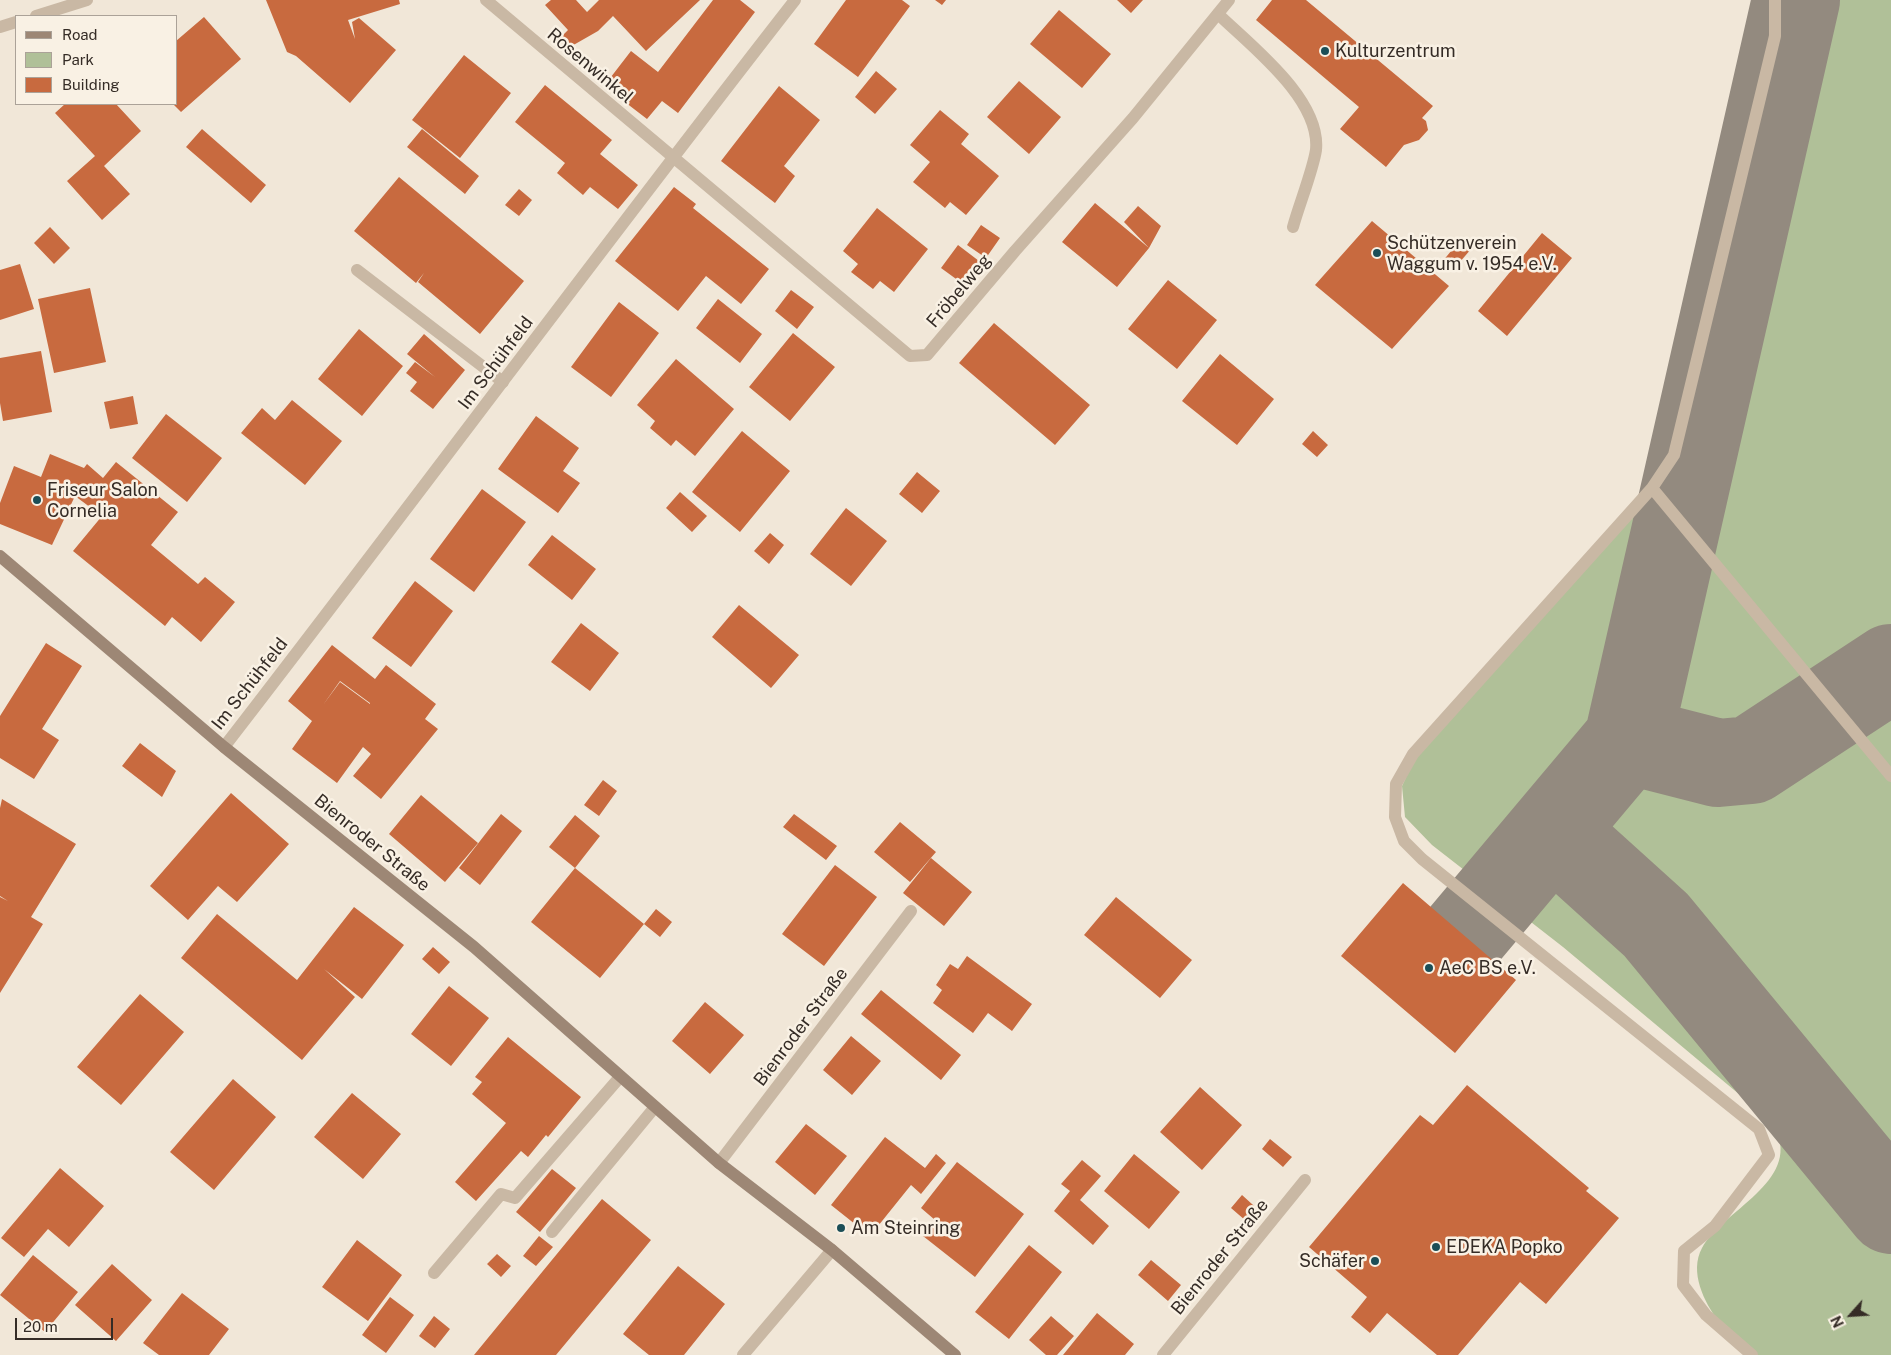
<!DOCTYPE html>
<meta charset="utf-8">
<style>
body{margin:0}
#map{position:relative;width:1891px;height:1355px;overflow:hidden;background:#f1e7d8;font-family:"Public Sans",sans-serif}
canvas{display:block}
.legend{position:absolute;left:15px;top:15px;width:162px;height:90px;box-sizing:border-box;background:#f9f1e4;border:1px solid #aba298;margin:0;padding:6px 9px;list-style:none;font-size:15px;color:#352c26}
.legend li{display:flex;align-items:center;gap:10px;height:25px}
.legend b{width:25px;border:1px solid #aba298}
.north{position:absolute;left:1826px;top:1290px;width:50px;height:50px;-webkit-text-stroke:4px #f9f1e4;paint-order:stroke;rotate:244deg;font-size:14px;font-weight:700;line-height:20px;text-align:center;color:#352c26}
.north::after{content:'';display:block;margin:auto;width:18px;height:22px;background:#352c26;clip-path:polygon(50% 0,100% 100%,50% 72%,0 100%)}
.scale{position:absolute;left:15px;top:1318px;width:98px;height:22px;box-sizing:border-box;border:2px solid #352c26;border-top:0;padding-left:6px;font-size:15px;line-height:18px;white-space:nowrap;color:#352c26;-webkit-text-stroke:4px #f9f1e4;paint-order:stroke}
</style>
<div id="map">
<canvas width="1891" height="1355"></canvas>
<ul class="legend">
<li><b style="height:6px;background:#9d8775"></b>Road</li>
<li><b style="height:14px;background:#b0c098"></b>Park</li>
<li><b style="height:14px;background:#c86a3f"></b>Building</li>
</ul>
<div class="north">N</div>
<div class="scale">20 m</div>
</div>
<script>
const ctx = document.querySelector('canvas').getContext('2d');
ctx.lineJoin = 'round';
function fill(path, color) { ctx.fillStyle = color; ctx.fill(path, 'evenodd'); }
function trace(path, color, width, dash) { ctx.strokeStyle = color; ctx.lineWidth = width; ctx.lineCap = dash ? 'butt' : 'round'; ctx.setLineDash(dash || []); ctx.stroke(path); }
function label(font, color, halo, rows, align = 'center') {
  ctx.font = font + ' "Public Sans",sans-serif'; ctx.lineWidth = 5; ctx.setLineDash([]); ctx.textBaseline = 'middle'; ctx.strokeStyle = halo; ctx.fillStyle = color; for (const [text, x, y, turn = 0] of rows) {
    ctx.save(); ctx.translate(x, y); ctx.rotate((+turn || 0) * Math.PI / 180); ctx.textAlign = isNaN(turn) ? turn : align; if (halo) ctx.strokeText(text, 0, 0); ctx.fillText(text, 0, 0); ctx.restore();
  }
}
fill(new Path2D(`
 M 1784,0 L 1891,0 L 1891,1355 L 1756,1355 C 1744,1345 1729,1334 1719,1322 C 1704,1302 1689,1272 1702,1248 C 1723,1210 1800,1182 1776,1130 C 1771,1121 1759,1112 1752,1105 L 1563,947 L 1432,845 L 1405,817 L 1402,786 L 1416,756 L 1636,512 L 1691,436 L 1717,313 L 1782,43 Z`), '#b0c098');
trace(new Path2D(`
 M 1628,740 L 1718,763 L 1751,760 L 1891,668
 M 1552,831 L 1656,925 L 1891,1210
 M 1464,935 L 1628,740 L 1796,0`), '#938a7f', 88);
fill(new Path2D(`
 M 266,0 L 399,0 L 400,4 L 348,20 L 355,39 L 352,22 L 359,18 L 396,50 L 350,103 L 296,56 L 287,52 Z
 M 551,0 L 576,0 L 587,12 L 599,0 L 700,0 L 646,51 L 613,16 L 598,31 L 563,51 L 556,42 L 568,30 L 545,5 Z
 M 713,0 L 740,0 L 755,12 L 678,113 L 662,101 L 647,119 L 604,86 L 631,51 L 658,72 Z
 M 846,0 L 902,0 L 910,6 L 858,77 L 814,44 Z
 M 935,0 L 946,0 L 942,5 Z
 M 1117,0 L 1143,0 L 1131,13 Z
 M 1272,0 L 1306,0 L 1433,106 L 1422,118 L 1426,121 L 1428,130 L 1419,140 L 1404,145 L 1386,167 L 1340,129 L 1359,107 L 1256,20 Z
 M 1059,10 L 1111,54 L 1082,88 L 1030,44 Z
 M 204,17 L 241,59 L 181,112 L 173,104 L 176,104 L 176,41 Z
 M 464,55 L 511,93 L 460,158 L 412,120 Z
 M 876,71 L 897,89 L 875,114 L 855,97 Z
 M 1019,81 L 1061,117 L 1029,154 L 987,117 Z
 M 545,85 L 612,140 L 600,154 L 638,185 L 618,209 L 590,187 L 583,195 L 557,173 L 565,163 L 515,122 Z
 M 779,86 L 820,120 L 784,166 L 795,176 L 775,203 L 721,161 Z
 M 65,104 L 116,104 L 141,131 L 104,166 L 130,194 L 102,220 L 67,181 L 95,156 L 55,113 Z
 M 940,110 L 969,134 L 961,144 L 999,176 L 966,215 L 950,202 L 945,208 L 913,182 L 930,162 L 910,145 Z
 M 202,129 L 266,185 L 251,203 L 186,147 Z
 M 422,129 L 479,176 L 465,194 L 407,147 Z
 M 399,177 L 524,281 L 480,334 L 418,282 L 424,273 L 416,283 L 354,231 Z
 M 674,187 L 696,204 L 693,208 L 769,269 L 741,304 L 706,276 L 678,311 L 615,261 Z
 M 519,189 L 532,200 L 519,216 L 505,205 Z
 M 1095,203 L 1149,248 L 1117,287 L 1062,242 Z
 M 1138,206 L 1161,226 L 1149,248 L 1124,222 Z
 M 877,208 L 928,249 L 894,292 L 880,281 L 873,289 L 851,272 L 858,264 L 843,251 Z
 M 1372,221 L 1449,286 L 1392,349 L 1315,285 Z
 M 981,225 L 1000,238 L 986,258 L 967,245 Z
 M 50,227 L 70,248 L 54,264 L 34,243 Z
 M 1542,233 L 1572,258 L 1507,336 L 1478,311 Z
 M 1461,239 L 1472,248 L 1452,271 L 1442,262 Z
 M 958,245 L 979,261 L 963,284 L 941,268 Z
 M 20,264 L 34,309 L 0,320 L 0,270 Z
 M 1168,280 L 1217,320 L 1177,369 L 1128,329 Z
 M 90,288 L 106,362 L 54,373 L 38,299 Z
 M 791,290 L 814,307 L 797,329 L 775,311 Z
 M 718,299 L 762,334 L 740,363 L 696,328 Z
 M 619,302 L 659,333 L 611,397 L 571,367 Z
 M 994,323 L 1090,405 L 1055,445 L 959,363 Z
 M 359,329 L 403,366 L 362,416 L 318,379 Z
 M 793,333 L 835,367 L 790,421 L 749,387 Z
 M 424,334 L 465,370 L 433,409 L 410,391 L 417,382 L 406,373 L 415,362 L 435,377 L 407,354 Z
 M 41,351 L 52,412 L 3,421 L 0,403 L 0,358 Z
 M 1220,354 L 1274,399 L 1237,445 L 1182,401 Z
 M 676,359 L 734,409 L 695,456 L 676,440 L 671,446 L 650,428 L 655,421 L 637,405 Z
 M 133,396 L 138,424 L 110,429 L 104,402 Z
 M 292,400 L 342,441 L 305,485 L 241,433 L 262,408 L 275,420 Z
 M 166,414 L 222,458 L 187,502 L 132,458 Z
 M 536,416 L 579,448 L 563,471 L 580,483 L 558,513 L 498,469 Z
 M 742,431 L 790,471 L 740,532 L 692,492 Z
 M 1313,431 L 1328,445 L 1317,457 L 1302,444 Z
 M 50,454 L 84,468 L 87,464 L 103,478 L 116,462 L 178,512 L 151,545 L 198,584 L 205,577 L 235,602 L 201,642 L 172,617 L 165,626 L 73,551 L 102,516 L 75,496 L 52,545 L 0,524 L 0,503 L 14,466 L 41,477 Z
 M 917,472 L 940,491 L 922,513 L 899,494 Z
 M 482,489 L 526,522 L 474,592 L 430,559 Z
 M 680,492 L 707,516 L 692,532 L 666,508 Z
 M 846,508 L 887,541 L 851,586 L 810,554 Z
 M 770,533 L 784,545 L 769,564 L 754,551 Z
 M 552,535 L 596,569 L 572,600 L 528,565 Z
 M 415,581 L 453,611 L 411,667 L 372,638 Z
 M 739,605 L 799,655 L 771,688 L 712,637 Z
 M 581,623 L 619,653 L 590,691 L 551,662 Z
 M 46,643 L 82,666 L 42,729 L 59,740 L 34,779 L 0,758 L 0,716 Z
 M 332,645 L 375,679 L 386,665 L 436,704 L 425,719 L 438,729 L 381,799 L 353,776 L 371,754 L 363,747 L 337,783 L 292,749 L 312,721 L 288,701 ZM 340,681 L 370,703 L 370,704 L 340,682 L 323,705 Z
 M 140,743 L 176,771 L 162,797 L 122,766 Z
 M 603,780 L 617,791 L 599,816 L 584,805 Z
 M 231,793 L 289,844 L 237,902 L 218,886 L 188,920 L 150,886 Z
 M 421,795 L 478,843 L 445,882 L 389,834 Z
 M 2,799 L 76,844 L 31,917 L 43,924 L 0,993 L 0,897 L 8,901 L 0,896 L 0,808 Z
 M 501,814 L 522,831 L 480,885 L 459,868 Z
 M 794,814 L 837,846 L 826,860 L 783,827 Z
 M 575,815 L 600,836 L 575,868 L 549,847 Z
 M 900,822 L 936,852 L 910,882 L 874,852 Z
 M 931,858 L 972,892 L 944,926 L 903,893 Z
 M 835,865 L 877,897 L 824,966 L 782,934 Z
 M 575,868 L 644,924 L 656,909 L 672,922 L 660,937 L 644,924 L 600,978 L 531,922 Z
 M 1403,883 L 1516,980 L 1455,1053 L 1341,956 Z
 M 1116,897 L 1192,960 L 1160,998 L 1084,935 Z
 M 354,907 L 404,945 L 362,999 L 324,969 L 355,997 L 302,1060 L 181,958 L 217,914 L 297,980 Z
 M 433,947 L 450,962 L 439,974 L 422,959 Z
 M 967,956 L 1032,1004 L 1012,1031 L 988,1013 L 973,1033 L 933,1003 L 942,990 L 936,985 L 950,964 L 958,969 Z
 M 449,986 L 489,1018 L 451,1066 L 411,1034 Z
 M 881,990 L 961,1055 L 941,1080 L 861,1014 Z
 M 140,994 L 184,1032 L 121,1105 L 77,1067 Z
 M 705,1002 L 744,1035 L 710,1074 L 672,1041 Z
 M 851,1036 L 881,1061 L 852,1095 L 823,1070 Z
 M 508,1037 L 581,1097 L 548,1137 L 546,1135 L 528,1157 L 521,1151 L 476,1201 L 455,1182 L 506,1123 L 472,1094 L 482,1082 L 475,1077 Z
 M 233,1079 L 276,1117 L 214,1190 L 170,1152 Z
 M 1467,1085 L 1589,1188 L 1586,1191 L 1619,1218 L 1546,1304 L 1520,1282 L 1458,1355 L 1437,1355 L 1387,1313 L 1370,1333 L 1351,1317 L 1367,1297 L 1309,1247 L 1420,1115 L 1433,1125 Z
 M 1200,1087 L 1242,1125 L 1202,1170 L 1160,1132 Z
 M 352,1093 L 401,1134 L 363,1179 L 314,1137 Z
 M 806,1124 L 847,1156 L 815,1195 L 775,1162 Z
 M 885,1137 L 925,1168 L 936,1154 L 946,1163 L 921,1194 L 911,1185 L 870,1236 L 831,1205 Z
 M 1270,1139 L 1292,1157 L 1283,1167 L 1262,1149 Z
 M 1134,1154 L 1180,1192 L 1149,1229 L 1104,1191 Z
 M 1082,1160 L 1101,1176 L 1080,1200 L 1109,1226 L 1093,1245 L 1054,1211 L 1070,1191 L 1061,1184 Z
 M 957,1162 L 1024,1214 L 975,1277 L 923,1236 L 935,1220 L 921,1208 Z
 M 60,1168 L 104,1206 L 69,1247 L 48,1229 L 24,1257 L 1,1238 Z
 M 552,1169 L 576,1188 L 540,1232 L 516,1212 Z
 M 1242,1195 L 1263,1214 L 1253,1227 L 1231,1208 Z
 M 602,1199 L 651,1240 L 615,1284 L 556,1355 L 474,1355 Z
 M 539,1236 L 553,1247 L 536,1266 L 523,1256 Z
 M 357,1240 L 402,1275 L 368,1321 L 322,1287 Z
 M 1029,1245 L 1062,1272 L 1009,1339 L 975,1312 Z
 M 497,1254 L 511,1266 L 501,1277 L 487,1264 Z
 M 33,1255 L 78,1292 L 45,1332 L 0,1295 Z
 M 1151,1260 L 1181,1285 L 1168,1301 L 1138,1275 Z
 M 112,1264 L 152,1300 L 116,1341 L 75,1305 Z
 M 678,1266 L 725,1304 L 684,1355 L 649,1355 L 623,1334 Z
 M 182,1293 L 229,1329 L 209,1355 L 159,1355 L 143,1343 Z
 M 390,1297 L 414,1315 L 386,1353 L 362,1335 Z
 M 1097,1313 L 1134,1344 L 1125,1355 L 1063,1355 Z
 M 434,1316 L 450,1329 L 435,1348 L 419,1336 Z
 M 1051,1316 L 1074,1336 L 1057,1355 L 1046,1355 L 1029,1340 Z`), '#c86a3f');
trace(new Path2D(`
 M 1218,14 C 1251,46 1321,99 1316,150 C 1313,170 1299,205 1293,227
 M 357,270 L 503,382
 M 1652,488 L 1674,455 L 1775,36 L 1775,0
 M 552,1232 L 655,1107
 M 434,1273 L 501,1194 L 515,1198 L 620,1077
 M 1752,1355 L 1706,1315 L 1683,1285 L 1684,1251 L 1715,1226 L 1769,1155 L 1759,1129 L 1422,859 L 1404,841 L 1395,817 L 1396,784 L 1413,754 L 1652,488 L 1891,776`), '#c9b8a4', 12);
trace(new Path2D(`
 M 486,0 L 910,356 L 927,355 L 1015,251 L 1133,118 L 1229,0
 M 36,16 L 87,0
 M 0,27 L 16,22
 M 224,747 C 416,499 602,247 795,0
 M 719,1163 L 911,911
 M 743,1355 L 832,1250
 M 1163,1355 L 1305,1180`), '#c9b8a4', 12);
trace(new Path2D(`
 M 0,556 L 224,747 L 474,947 L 719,1163 L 832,1250 L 955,1355`), '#9d8775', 12);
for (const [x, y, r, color] of [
 [1325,51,5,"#1b4e57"],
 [1377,253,5,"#1b4e57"],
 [37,500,5,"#1b4e57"],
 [1429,968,5,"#1b4e57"],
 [841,1228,5,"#1b4e57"],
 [1436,1247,5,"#1b4e57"],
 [1375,1261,5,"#1b4e57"]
]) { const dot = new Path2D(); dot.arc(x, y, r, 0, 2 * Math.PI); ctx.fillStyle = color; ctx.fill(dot); trace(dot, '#f9f1e4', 2); }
label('18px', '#352c26', '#f9f1e4', [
 ["Kulturzentrum",1335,51],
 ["Schützenverein",1387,243],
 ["Waggum v. 1954 e.V.",1387,264],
 ["Friseur Salon",47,490],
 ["Cornelia",47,511],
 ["AeC BS e.V.",1439,968],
 ["Am Steinring",851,1228],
 ["EDEKA Popko",1446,1247],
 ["Schäfer",1365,1261,"right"]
], 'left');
label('18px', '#352c26', '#f9f1e4', [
 ["Rosenwinkel",590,66,40],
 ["Fröbelweg",959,291,-50],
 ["Im Schühfeld",496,363,-53],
 ["Im Schühfeld",250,684,-52],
 ["Bienroder Straße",372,843,39],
 ["Bienroder Straße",801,1027,-53],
 ["Bienroder Straße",1220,1257,-51]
]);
</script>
